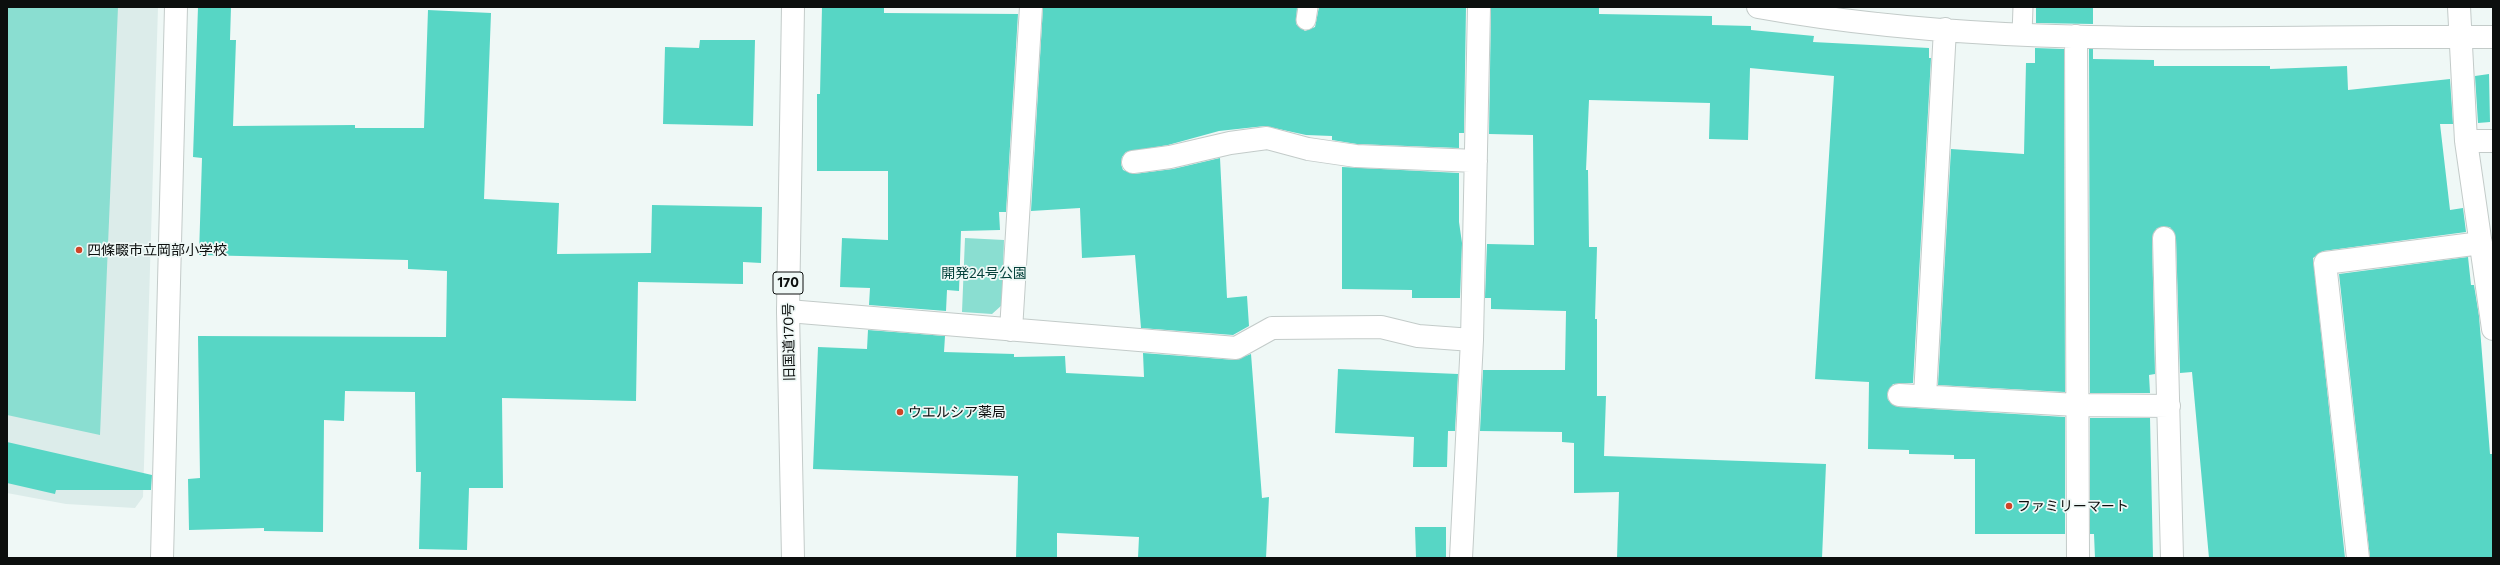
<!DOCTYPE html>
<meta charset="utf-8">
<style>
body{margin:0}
#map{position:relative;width:2500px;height:565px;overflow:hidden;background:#eff8f6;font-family:Commissioner,sans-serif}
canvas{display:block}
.frame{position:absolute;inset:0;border:8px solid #0c0f0e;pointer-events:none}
</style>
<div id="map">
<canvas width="2500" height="565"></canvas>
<div class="frame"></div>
</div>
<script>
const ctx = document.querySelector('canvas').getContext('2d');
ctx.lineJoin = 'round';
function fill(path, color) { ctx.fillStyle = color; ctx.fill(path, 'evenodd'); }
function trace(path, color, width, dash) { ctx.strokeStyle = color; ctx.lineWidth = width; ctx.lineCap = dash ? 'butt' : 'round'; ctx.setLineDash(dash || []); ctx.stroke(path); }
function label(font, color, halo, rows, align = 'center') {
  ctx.font = font + ' Commissioner,"Noto Sans JP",sans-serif'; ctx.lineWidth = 3.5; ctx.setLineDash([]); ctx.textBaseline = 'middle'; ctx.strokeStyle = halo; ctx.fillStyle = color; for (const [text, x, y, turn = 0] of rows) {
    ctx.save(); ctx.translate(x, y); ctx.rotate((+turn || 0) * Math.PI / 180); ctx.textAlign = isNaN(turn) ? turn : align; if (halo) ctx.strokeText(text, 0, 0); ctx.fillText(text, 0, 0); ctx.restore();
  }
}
fill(new Path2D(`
 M 7,7 L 158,7 L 143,497 L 135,508 L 66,504 L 7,493 Z`), '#dcecea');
fill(new Path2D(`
 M 7,7 L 118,7 L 100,435 L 7,415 Z
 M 965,238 L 1004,240 L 1002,305 L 992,314 L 962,312 Z`), '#8aded1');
fill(new Path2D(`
 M 198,7 L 231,7 L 230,40 L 236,40 L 233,126 L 355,125 L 355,128 L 424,128 L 428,10 L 491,13 L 484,199 L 559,203 L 557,254 L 651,253 L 652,205 L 762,207 L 761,263 L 743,262 L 743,284 L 638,282 L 636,401 L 502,398 L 503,488 L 469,488 L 467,550 L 419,549 L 421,472 L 416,472 L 415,392 L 345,391 L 344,421 L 324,420 L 323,532 L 264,531 L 264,528 L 189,530 L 188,479 L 200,478 L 198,336 L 446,337 L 447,271 L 408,269 L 408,260 L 199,255 L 202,158 L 193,157 Z
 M 822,7 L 884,7 L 884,13 L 1018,14 L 1006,212 L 999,212 L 1000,230 L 961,231 L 959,291 L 947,290 L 946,311 L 869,305 L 870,288 L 840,287 L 842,238 L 888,240 L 888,171 L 817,171 L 817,94 L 820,94 Z
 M 1043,7 L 1297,7 L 1296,24 L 1305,31 L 1315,27 L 1319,7 L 1466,7 L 1464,133 L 1459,133 L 1459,148 L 1357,144 L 1332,140 L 1332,136 L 1306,135 L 1265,126 L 1219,131 L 1168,145 L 1126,152 L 1122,157 L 1121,164 L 1123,170 L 1134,174 L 1173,169 L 1220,158 L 1227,298 L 1247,296 L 1249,326 L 1233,335 L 1141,328 L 1135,255 L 1082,258 L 1080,208 L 1031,211 Z
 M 1491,7 L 1599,8 L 1599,14 L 1712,16 L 1712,25 L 1751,26 L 1751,30 L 1814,36 L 1813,42 L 1929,48 L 1929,58 L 1931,58 L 1913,383 L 1893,384 L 1887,394 L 1888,400 L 1898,407 L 2065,417 L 2065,534 L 1975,534 L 1975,459 L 1954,459 L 1954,455 L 1909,454 L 1909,450 L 1868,449 L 1869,382 L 1815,379 L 1834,76 L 1750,68 L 1748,140 L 1709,139 L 1710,103 L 1589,100 L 1586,170 L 1588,170 L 1589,247 L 1597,247 L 1595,319 L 1597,319 L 1597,396 L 1606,396 L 1604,456 L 1826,464 L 1822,558 L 1617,558 L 1619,492 L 1574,493 L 1574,443 L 1562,442 L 1562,432 L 1480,431 L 1483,370 L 1565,370 L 1566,311 L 1491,309 L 1491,298 L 1485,298 L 1487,244 L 1534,245 L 1533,135 L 1489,134 Z
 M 2036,7 L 2093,7 L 2093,24 L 2036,23 Z
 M 700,40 L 755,40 L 753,126 L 663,124 L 665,47 L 699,48 Z
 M 2035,48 L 2064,49 L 2065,392 L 1938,385 L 1951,149 L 2024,154 L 2026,63 L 2035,63 Z
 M 2089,49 L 2093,49 L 2093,59 L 2154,60 L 2154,66 L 2270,66 L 2270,69 L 2347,66 L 2348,90 L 2450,79 L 2453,124 L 2440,124 L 2450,210 L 2463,208 L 2466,232 L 2323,251 L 2313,258 L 2345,558 L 2209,558 L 2192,372 L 2180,373 L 2176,238 L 2170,227 L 2157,228 L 2152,238 L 2155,374 L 2149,375 L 2150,393 L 2090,393 Z
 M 2489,74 L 2490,122 L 2478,123 L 2475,76 Z
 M 1342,167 L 1459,173 L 1459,222 L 1462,243 L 1460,298 L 1412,298 L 1412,290 L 1342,289 Z
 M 2468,257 L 2471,285 L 2474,285 L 2479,316 L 2490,454 L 2493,454 L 2493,558 L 2370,558 L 2339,274 Z
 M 868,330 L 945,336 L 944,352 L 1014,354 L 1014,357 L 1065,356 L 1066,373 L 1144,377 L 1143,353 L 1235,360 L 1251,354 L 1262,498 L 1269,497 L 1266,558 L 1138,558 L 1139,537 L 1057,533 L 1057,558 L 1016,558 L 1018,476 L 813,469 L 818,347 L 867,349 Z
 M 1338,369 L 1458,374 L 1455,431 L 1448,431 L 1447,467 L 1413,467 L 1414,437 L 1335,433 Z
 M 2090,418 L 2150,418 L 2153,558 L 2095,558 L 2094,534 L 2090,534 Z
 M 7,442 L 152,475 L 151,490 L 56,490 L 55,494 L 7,483 Z
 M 1415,527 L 1446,527 L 1446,558 L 1416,558 Z`), '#57d6c5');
const lane = new Path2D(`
 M 1306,20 L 1308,7
 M 2022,34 L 2023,7`);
const street = new Path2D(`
 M 1758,7 C 2000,51 2249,35 2493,37
 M 2459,7 L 2466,141 L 2493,329
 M 2076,36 L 2078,558
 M 2466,141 L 2493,141
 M 1133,162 L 1170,157 L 1230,143 L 1267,138 L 1308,149 L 1356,156 L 1476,161
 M 2164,238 L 2172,558
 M 788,311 L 1236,348 L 1272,328 L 1381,327 L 1418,336 L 1472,340
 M 1011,330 L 1031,7
 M 1899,395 L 2077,405 L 2169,406
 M 1925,396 L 1945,29
 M 162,558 L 176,7
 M 1461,558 L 1472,340 L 1479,7
 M 2358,558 L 2325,263 L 2481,243`);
const highway = new Path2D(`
 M 793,558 L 788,311 L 793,7`);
trace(lane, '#c3cbc9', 21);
trace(street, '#c3cbc9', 24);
trace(highway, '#c3cbc9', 24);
trace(lane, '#fff', 19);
trace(street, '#fff', 22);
trace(highway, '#fff', 22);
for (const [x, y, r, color] of [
 [79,250,4,"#cf4427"],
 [900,412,4,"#cf4427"],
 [2009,506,4,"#cf4427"]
]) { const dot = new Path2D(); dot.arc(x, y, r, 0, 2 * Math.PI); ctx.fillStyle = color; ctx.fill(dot); trace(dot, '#eff8f6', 1.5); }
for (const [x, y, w] of [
 [788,283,30]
]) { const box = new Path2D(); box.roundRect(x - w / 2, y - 11, w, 22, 3); ctx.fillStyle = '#eff8f6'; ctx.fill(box); trace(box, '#0c0f0e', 1); }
label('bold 13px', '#0c0f0e', null, [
 ["170",788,283]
]);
label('14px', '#0c0f0e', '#eff8f6', [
 ["四條畷市立岡部小学校",87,250],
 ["ウエルシア薬局",908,412],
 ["ファミリーマート",2017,506]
], 'left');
label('14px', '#05413b', '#eff8f6', [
 ["開発24号公園",984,273]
]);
label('14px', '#0c0f0e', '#eff8f6', [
 ["旧国道170号",789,342,-91]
]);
</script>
